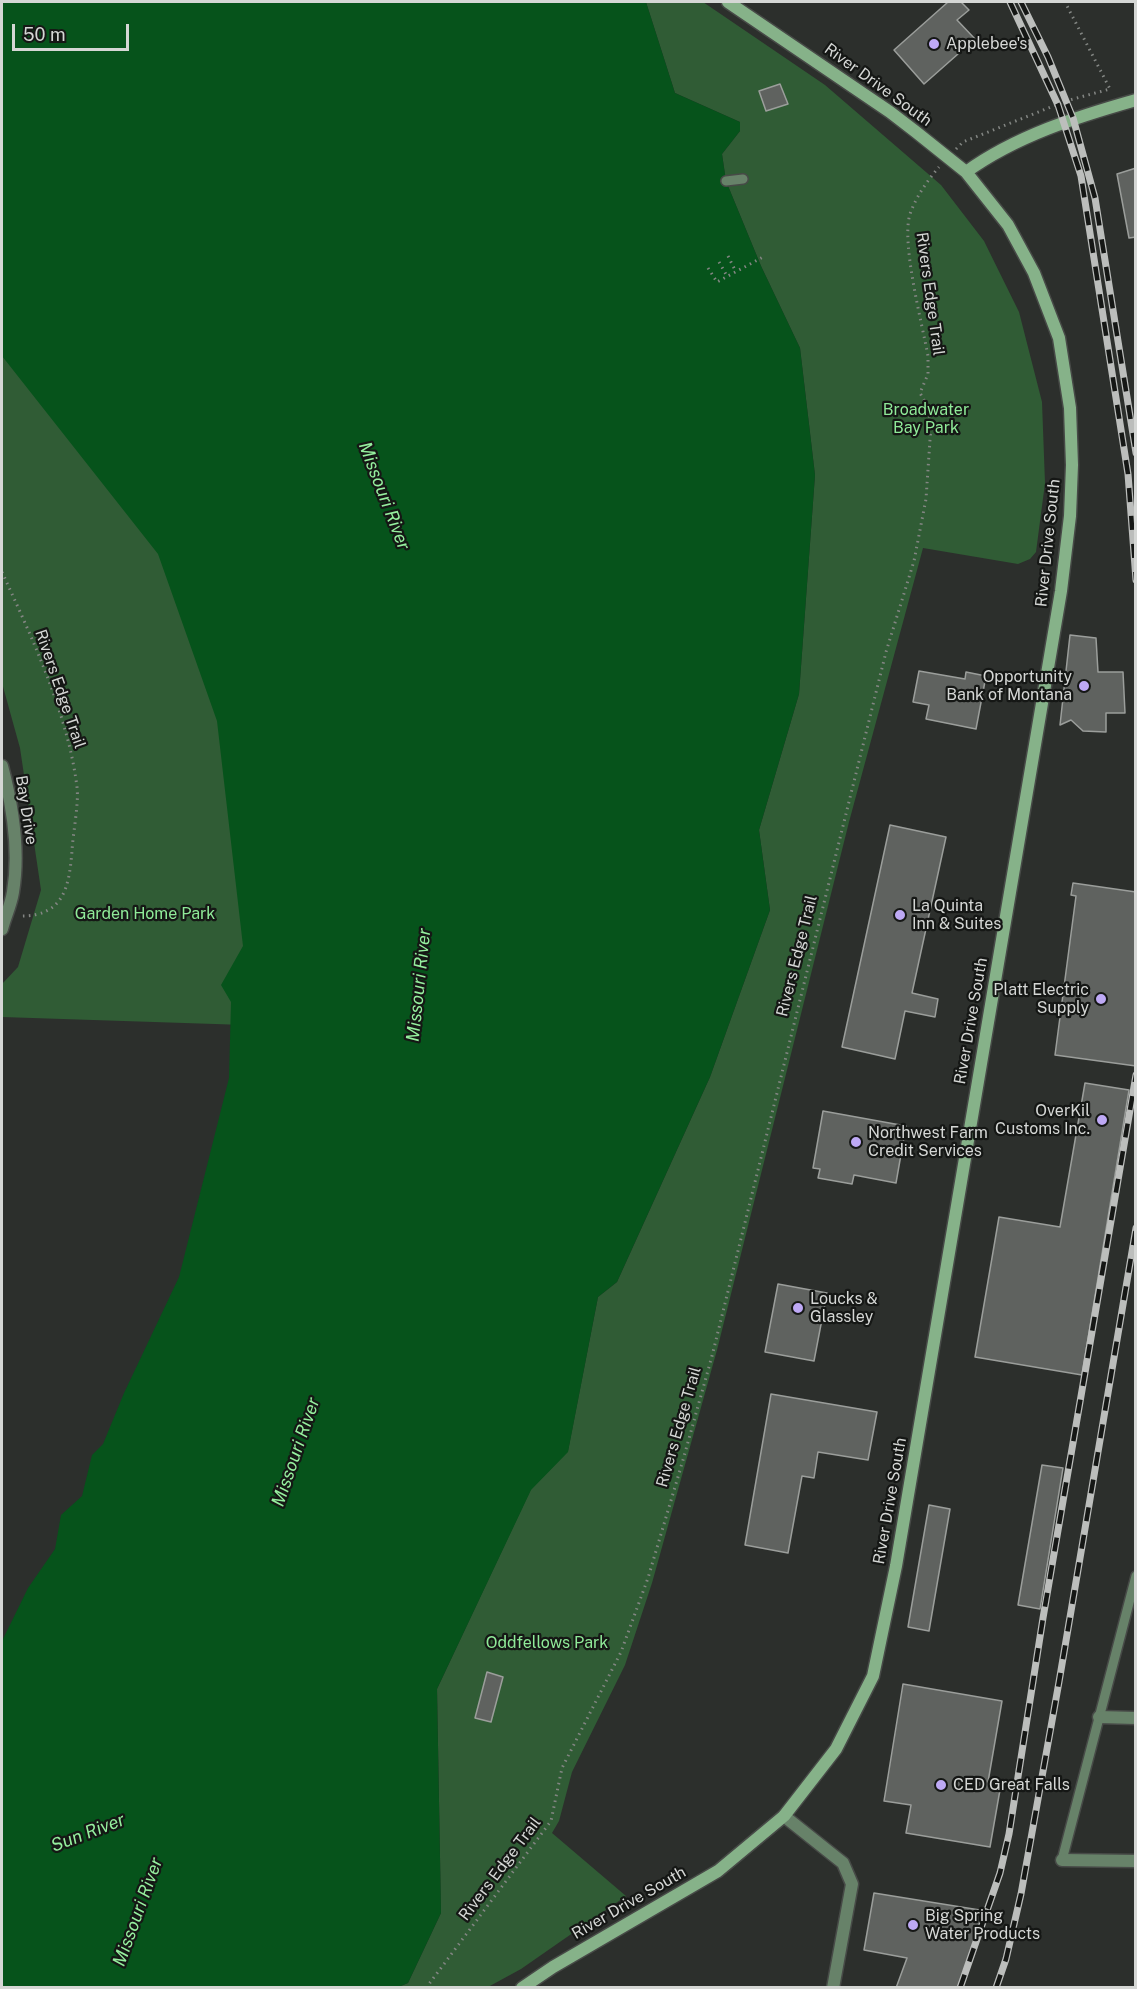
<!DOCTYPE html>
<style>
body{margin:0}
#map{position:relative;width:1137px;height:1989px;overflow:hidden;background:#2c2f2c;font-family:"Public Sans",sans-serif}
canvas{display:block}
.frame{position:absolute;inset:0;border:3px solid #d5d7d5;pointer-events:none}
.scale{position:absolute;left:12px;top:24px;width:117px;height:27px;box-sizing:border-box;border:3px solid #d5d7d5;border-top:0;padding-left:8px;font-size:18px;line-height:21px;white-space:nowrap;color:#d5d7d5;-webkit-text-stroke:4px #151715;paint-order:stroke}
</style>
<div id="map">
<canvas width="1137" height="1989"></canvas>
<div class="frame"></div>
<div class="scale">50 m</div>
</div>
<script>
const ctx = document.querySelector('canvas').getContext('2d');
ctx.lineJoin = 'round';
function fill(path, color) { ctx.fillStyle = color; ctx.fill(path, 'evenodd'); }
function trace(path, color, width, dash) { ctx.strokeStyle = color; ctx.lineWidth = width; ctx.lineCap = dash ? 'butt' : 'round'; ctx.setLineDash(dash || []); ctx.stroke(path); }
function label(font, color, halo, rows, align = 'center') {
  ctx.font = font + ' "Public Sans",sans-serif'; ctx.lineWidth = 4.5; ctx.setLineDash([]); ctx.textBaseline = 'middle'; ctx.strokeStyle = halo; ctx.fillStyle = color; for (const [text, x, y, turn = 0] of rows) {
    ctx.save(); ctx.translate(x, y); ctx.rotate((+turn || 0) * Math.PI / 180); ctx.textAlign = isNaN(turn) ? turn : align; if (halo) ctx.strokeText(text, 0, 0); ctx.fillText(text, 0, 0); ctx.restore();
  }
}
fill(new Path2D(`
 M 646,2 L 703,2 L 825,85 L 941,185 L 984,241 L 1019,312 L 1042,402 L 1045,483 L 1036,552 L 1030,559 L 1018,564 L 923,548 L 849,822 L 717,1350 L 652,1583 L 625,1665 L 572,1772 L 559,1821 L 552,1833 L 626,1896 L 521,1969 L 488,1987 L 396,1988 L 408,1983 L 441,1913 L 437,1689 L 531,1489 L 568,1451 L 598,1297 L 617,1282 L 710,1077 L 770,910 L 759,830 L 799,694 L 815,475 L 800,348 L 761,266 L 726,181 L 722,154 L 740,131 L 740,122 L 675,93 Z
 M 2,331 L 133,496 L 208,637 L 256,878 L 245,1025 L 2,1017 L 2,984 L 18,967 L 41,890 L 20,748 L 2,683 Z`), '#305c35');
fill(new Path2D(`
 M 2,2 L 646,2 L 675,93 L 740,122 L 740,131 L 722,154 L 726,181 L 761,266 L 800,348 L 815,475 L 799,694 L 759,830 L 770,910 L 710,1077 L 617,1282 L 598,1297 L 568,1452 L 531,1490 L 437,1689 L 441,1913 L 408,1983 L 396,1988 L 2,1987 L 2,1641 L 28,1588 L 55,1549 L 61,1515 L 82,1496 L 92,1455 L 103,1444 L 124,1393 L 179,1277 L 229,1078 L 231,1002 L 221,985 L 243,946 L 217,721 L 158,554 L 2,356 Z`), '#06531b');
const building = new Path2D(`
 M 948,2 L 961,2 L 969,10 L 957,20 L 975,39 L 924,84 L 894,50 Z
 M 780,84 L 788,104 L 766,111 L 759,91 Z
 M 1136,168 L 1136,237 L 1129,238 L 1117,174 Z
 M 1070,635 L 1096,638 L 1098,672 L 1123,672 L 1125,713 L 1106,713 L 1106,732 L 1083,731 L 1071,720 L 1060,725 Z
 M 919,671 L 965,679 L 966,672 L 986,676 L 976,729 L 926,719 L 929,705 L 913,702 Z
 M 890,825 L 946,837 L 912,993 L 938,999 L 935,1017 L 905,1011 L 895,1059 L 842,1047 Z
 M 1073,883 L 1136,892 L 1136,1066 L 1055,1055 L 1076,896 L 1071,895 Z
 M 1085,1083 L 1129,1090 L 1082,1375 L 975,1357 L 999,1217 L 1060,1227 Z
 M 823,1111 L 906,1126 L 896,1183 L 854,1175 L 852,1184 L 818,1178 L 820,1169 L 813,1168 Z
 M 778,1284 L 827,1293 L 814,1361 L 765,1352 Z
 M 771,1394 L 877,1412 L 868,1460 L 818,1452 L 814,1478 L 802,1476 L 788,1553 L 745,1545 Z
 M 1042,1465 L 1063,1468 L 1040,1609 L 1018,1605 Z
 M 929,1505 L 950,1509 L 929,1631 L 908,1627 Z
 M 487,1672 L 503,1677 L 491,1722 L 475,1718 Z
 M 903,1684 L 1002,1701 L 988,1782 L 1001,1784 L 990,1847 L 906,1833 L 911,1805 L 884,1801 Z
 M 874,1893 L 986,1911 L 958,1988 L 896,1988 L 907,1958 L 864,1950 Z`);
fill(building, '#5f625f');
trace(building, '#9b9e9b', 1.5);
const lane = new Path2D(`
 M 726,181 L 743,179
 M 1062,1860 L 1136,1576`);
const street = new Path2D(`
 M 2,766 C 13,807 20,850 13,892 C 11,905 5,917 2,929
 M 1099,1717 L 1136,1718
 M 784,1816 L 843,1863 L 852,1884 L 833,1988
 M 1062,1860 L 1136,1861`);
const secondary = new Path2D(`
 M 966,172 C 1016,136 1076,117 1136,100
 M 522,1988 L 553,1967 L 718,1871 L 784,1816 L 836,1749 L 873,1676 L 896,1566 L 1061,591 L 1070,516 L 1072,465 L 1070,408 L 1059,338 L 1034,273 L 1008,225 L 966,172 L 916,132 L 890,112 L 728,2`);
trace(lane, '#474a47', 12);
trace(street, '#474a47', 15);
trace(secondary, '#474a47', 15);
trace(new Path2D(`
 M 956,149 L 963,142 L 1066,101 L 1110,89 L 1065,2
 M 728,256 L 736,272
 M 719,262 L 727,276
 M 708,268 L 717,282 L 763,257
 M 2,572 C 32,638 68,714 77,787 C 79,804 73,832 72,851 C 69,887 64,916 21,916
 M 426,1988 L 551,1821 L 562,1768 L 621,1652 L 648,1578 L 683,1460 L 712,1356 L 886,652 L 914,561 L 926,499 L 931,425 L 928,407 L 920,393 L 928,374 L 928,356 C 922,323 901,243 910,214 C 916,197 927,181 939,167`), '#838683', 3, [1.5, 4.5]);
trace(lane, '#678269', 9);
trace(street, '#678269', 12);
trace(secondary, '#86b289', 12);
const rail = new Path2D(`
 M 1010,2 L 1058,105 L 1081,176 L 1128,474 L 1136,580
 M 1021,2 L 1048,57 L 1073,118 L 1095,198 L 1136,453
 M 960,1988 L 1000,1873 L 1009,1834 L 1043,1618 L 1136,1075
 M 996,1988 L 1006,1959 L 1021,1894 L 1059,1682 L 1136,1228`);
trace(rail, '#bcbebc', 7);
trace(rail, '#151715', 4.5, [14]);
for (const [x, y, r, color] of [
 [934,44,6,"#bea9f5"],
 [1084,686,6,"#bea9f5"],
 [900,915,6,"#bea9f5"],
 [1101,999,6,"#bea9f5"],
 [1102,1120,6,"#bea9f5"],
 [856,1142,6,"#bea9f5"],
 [798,1308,6,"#bea9f5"],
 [941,1785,6,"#bea9f5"],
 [913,1925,6,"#bea9f5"]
]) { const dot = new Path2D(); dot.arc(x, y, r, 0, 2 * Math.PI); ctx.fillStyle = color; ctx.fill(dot); trace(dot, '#151715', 2); }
label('16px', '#d5d7d5', '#151715', [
 ["Applebee's",946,44],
 ["Opportunity",1072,677,"right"],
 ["Bank of Montana",1072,695,"right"],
 ["La Quinta",912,906],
 ["Inn & Suites",912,924],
 ["Platt Electric",1089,990,"right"],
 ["Supply",1089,1008,"right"],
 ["OverKil",1090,1111,"right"],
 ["Customs Inc.",1090,1129,"right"],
 ["Northwest Farm",868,1133],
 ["Credit Services",868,1151],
 ["Loucks &",810,1299],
 ["Glassley",810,1317],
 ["CED Great Falls",953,1785],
 ["Big Spring",925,1916],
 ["Water Products",925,1934]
], 'left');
label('16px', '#d5d7d5', '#151715', [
 ["River Drive South",878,85,36],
 ["Rivers Edge Trail",930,294,82],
 ["River Drive South",1048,543,-84],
 ["Rivers Edge Trail",60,689,71],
 ["Bay Drive",26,810,81],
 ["Rivers Edge Trail",797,956,-76],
 ["River Drive South",971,1021,-80],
 ["Rivers Edge Trail",679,1427,-74],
 ["River Drive South",890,1501,-80],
 ["Rivers Edge Trail",500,1869,-53],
 ["River Drive South",629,1903,-30]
]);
label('16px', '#8fea98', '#151715', [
 ["Broadwater",926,410],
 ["Bay Park",926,428],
 ["Garden Home Park",145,914],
 ["Oddfellows Park",547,1643]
]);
label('italic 18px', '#95ef9e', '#151715', [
 ["Missouri River",384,496,69],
 ["Missouri River",419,985,-84],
 ["Missouri River",296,1452,-71],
 ["Sun River",88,1833,-21],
 ["Missouri River",138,1912,-70]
]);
</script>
